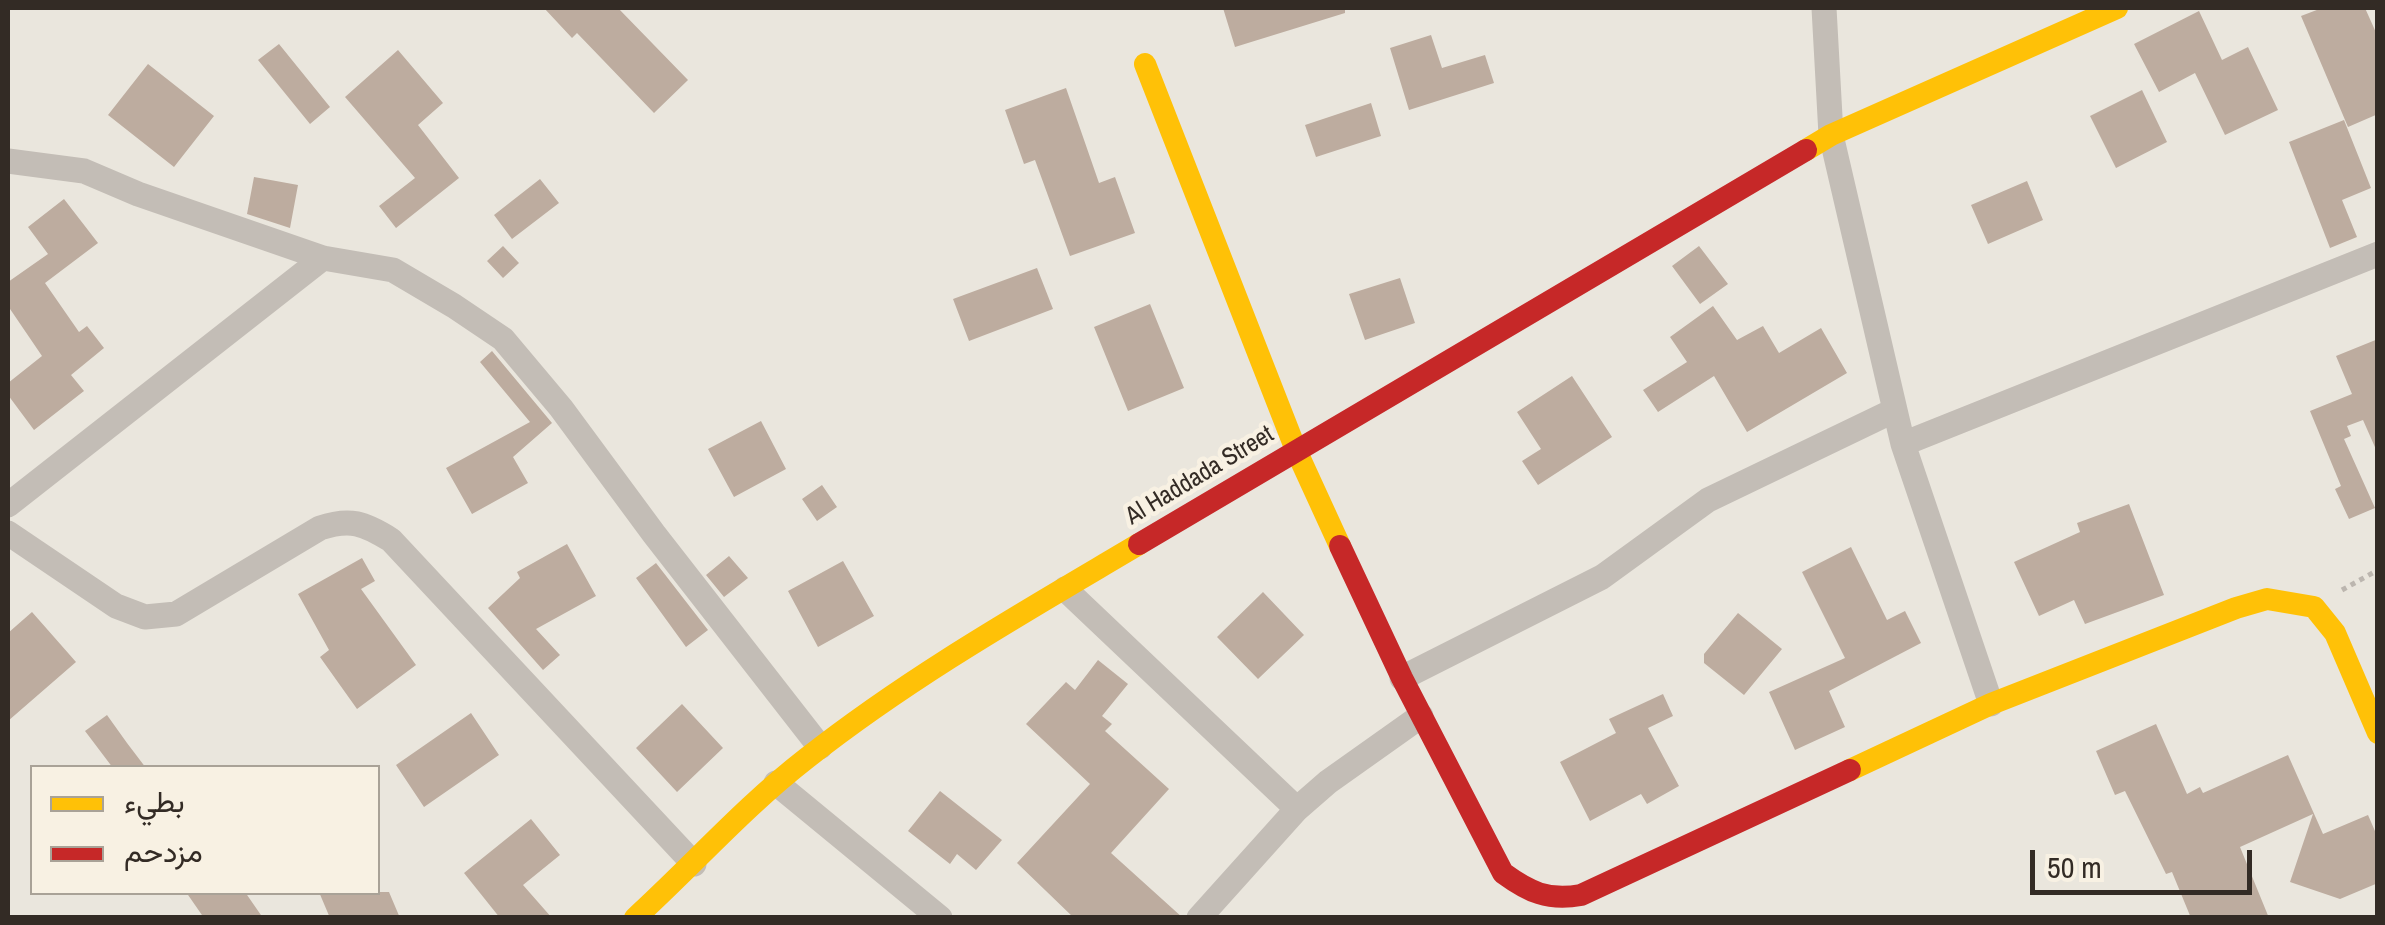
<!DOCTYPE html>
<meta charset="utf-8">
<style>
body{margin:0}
#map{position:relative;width:2385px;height:925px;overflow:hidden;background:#eae6dd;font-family:"Archivo Narrow",Vazirmatn,sans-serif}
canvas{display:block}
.frame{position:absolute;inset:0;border:10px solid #332b25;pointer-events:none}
.legend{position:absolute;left:30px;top:765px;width:350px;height:130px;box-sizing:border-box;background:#f8f1e3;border:2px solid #a9a297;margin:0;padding:12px 18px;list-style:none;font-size:30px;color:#332b25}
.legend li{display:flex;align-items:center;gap:20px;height:50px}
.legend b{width:50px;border:2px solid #a9a297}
.scale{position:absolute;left:2030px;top:850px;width:222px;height:45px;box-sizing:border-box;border:5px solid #332b25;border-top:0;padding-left:12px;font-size:30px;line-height:35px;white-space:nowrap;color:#332b25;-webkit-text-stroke:8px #f8f1e3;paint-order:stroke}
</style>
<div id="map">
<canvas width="2385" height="925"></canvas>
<div class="frame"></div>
<ul class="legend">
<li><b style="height:12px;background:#ffc107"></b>بطيء</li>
<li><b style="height:12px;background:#c62828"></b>مزدحم</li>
</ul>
<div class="scale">50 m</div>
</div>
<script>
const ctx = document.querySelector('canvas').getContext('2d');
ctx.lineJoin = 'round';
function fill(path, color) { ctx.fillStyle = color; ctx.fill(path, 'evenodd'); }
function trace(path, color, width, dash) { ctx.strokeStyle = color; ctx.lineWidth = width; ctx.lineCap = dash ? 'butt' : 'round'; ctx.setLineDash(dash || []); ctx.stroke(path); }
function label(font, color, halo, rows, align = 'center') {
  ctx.font = font + ' "Archivo Narrow",sans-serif'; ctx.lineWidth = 9; ctx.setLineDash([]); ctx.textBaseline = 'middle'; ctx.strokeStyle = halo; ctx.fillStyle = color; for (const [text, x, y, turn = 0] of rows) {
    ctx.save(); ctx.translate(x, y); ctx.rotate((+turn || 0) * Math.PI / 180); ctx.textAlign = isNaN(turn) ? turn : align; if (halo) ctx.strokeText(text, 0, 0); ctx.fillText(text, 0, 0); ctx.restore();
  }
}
fill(new Path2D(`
 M 544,8 L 618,8 L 688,80 L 654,113 L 577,33 L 572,38 Z
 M 1223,8 L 1345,8 L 1345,13 L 1235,47 Z
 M 2322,8 L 2365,8 L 2378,37 L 2378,114 L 2348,127 L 2301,16 Z
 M 2199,11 L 2222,60 L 2248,47 L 2278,110 L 2225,135 L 2195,73 L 2159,92 L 2134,44 Z
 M 1431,35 L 1442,68 L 1485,55 L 1494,83 L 1409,110 L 1390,48 Z
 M 279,44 L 330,107 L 310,124 L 258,60 Z
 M 398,50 L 443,103 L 418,125 L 459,178 L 396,228 L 379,206 L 415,178 L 345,97 Z
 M 148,64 L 214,116 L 174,167 L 108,115 Z
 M 1066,88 L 1099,183 L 1115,177 L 1135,233 L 1070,256 L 1035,160 L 1024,164 L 1005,110 Z
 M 2142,90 L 2167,142 L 2116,168 L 2090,116 Z
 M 1371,103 L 1381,136 L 1316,157 L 1305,125 Z
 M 2344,120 L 2371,188 L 2342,200 L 2357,237 L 2330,248 L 2289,142 Z
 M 254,177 L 298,185 L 290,228 L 247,214 Z
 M 540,179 L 559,203 L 512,239 L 494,215 Z
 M 2027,181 L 2043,220 L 1988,244 L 1971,205 Z
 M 64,199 L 98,243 L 45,283 L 79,332 L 87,326 L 104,348 L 71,375 L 84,391 L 34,430 L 8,395 L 8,383 L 42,356 L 8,306 L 8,282 L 48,254 L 28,227 Z
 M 503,246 L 519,263 L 503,278 L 487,261 Z
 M 1699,246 L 1728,284 L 1700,304 L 1672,266 Z
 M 1037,268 L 1053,309 L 969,341 L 953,299 Z
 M 1400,278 L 1415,323 L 1365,340 L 1349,294 Z
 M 1150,304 L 1184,388 L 1128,411 L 1094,327 Z
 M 1713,306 L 1737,340 L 1763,326 L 1779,353 L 1821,328 L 1847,373 L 1747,432 L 1714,376 L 1658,412 L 1643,390 L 1687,362 L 1670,337 Z
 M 2378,339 L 2378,454 L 2363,420 L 2347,426 L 2351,436 L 2344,439 L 2375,508 L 2349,519 L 2335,489 L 2341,486 L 2310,411 L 2352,394 L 2336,356 Z
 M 492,351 L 552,423 L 513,457 L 528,483 L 472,514 L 446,468 L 530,422 L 480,362 Z
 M 1572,376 L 1612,437 L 1538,485 L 1522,461 L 1541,449 L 1517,412 Z
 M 761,421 L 786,469 L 734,497 L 708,449 Z
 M 822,485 L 837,507 L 817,521 L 802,499 Z
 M 2129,504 L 2164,595 L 2085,624 L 2074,600 L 2039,616 L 2014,562 L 2080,532 L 2077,523 Z
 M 567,544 L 596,596 L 536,629 L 560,655 L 543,670 L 488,608 L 520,578 L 517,572 Z
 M 1851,547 L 1887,620 L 1905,611 L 1921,643 L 1829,691 L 1845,727 L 1795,750 L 1769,692 L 1845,658 L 1802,572 Z
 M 729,556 L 748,578 L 724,597 L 706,575 Z
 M 362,558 L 375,581 L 361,589 L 416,665 L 357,709 L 320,657 L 329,650 L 298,594 Z
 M 843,561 L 874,616 L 818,647 L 788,591 Z
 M 656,563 L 708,630 L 686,647 L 636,578 Z
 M 1263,592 L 1304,635 L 1258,679 L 1217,637 Z
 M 32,612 L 76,662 L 8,721 L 8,633 Z
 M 1738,613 L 1782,649 L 1744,695 L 1704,663 L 1704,654 Z
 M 1098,660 L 1128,684 L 1102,716 L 1112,724 L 1105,731 L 1169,789 L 1111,853 L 1183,918 L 1074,918 L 1017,863 L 1090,784 L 1026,724 L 1066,682 L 1075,690 Z
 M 1663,694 L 1673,716 L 1648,728 L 1679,786 L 1647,804 L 1641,794 L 1590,821 L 1560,762 L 1616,733 L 1609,719 Z
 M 682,704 L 723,748 L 677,792 L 636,748 Z
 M 471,713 L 499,755 L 424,807 L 396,765 Z
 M 107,715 L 127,743 L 146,768 L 113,768 L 85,731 Z
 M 2156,724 L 2187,794 L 2200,787 L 2203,793 L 2288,755 L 2323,834 L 2368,815 L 2378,838 L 2378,883 L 2340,899 L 2290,882 L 2313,814 L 2240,847 L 2269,918 L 2191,918 L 2172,872 L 2166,874 L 2125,791 L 2115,795 L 2096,751 Z
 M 940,791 L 1002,840 L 976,870 L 957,854 L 950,864 L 908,831 Z
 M 531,819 L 560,855 L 523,885 L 552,918 L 500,918 L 464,873 Z
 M 186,892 L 245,892 L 263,918 L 204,918 Z
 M 319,892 L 389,892 L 400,918 L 330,918 Z`), '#bdac9f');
trace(new Path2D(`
 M 2342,590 L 2378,570`), '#bcb6af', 5, [5, 5]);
trace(new Path2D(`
 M 1824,8 L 1831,135 L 1895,410 L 1903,444 L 1991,704
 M 8,161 L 84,171 L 138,194 L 323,258 L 393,270 L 454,306 L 503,339 L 561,408 L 654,534 L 820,747
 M 1903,444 L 2378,254
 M 8,505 L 323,258
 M 8,533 L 116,606 L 145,617 L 176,614 L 320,528 C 350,518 364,523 391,540 L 694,864
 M 1065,589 L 1297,809
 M 1402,678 L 1602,577 L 1708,500 L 1895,410
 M 776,783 L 940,918
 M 1199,918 L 1297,809 L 1328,782 L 1421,716`), '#c3bdb6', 25);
trace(new Path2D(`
 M 1145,64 L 1296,450 L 1340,546
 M 1806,150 L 1831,135 L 2117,8
 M 1850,770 L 1991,704 L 2236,608 L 2267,599 L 2314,607 L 2335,633 L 2378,733
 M 635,918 C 693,865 745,806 807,758 C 911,676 1026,611 1139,544`), '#ffc107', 22);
trace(new Path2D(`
 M 1139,544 L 1806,150
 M 1340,546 L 1402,678 L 1503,873 C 1529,892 1548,901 1581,895 L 1850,770`), '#c62828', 22);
label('25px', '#332b25', '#f8f1e3', [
 ["Al Haddada Street",1200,476,-31]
]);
</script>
